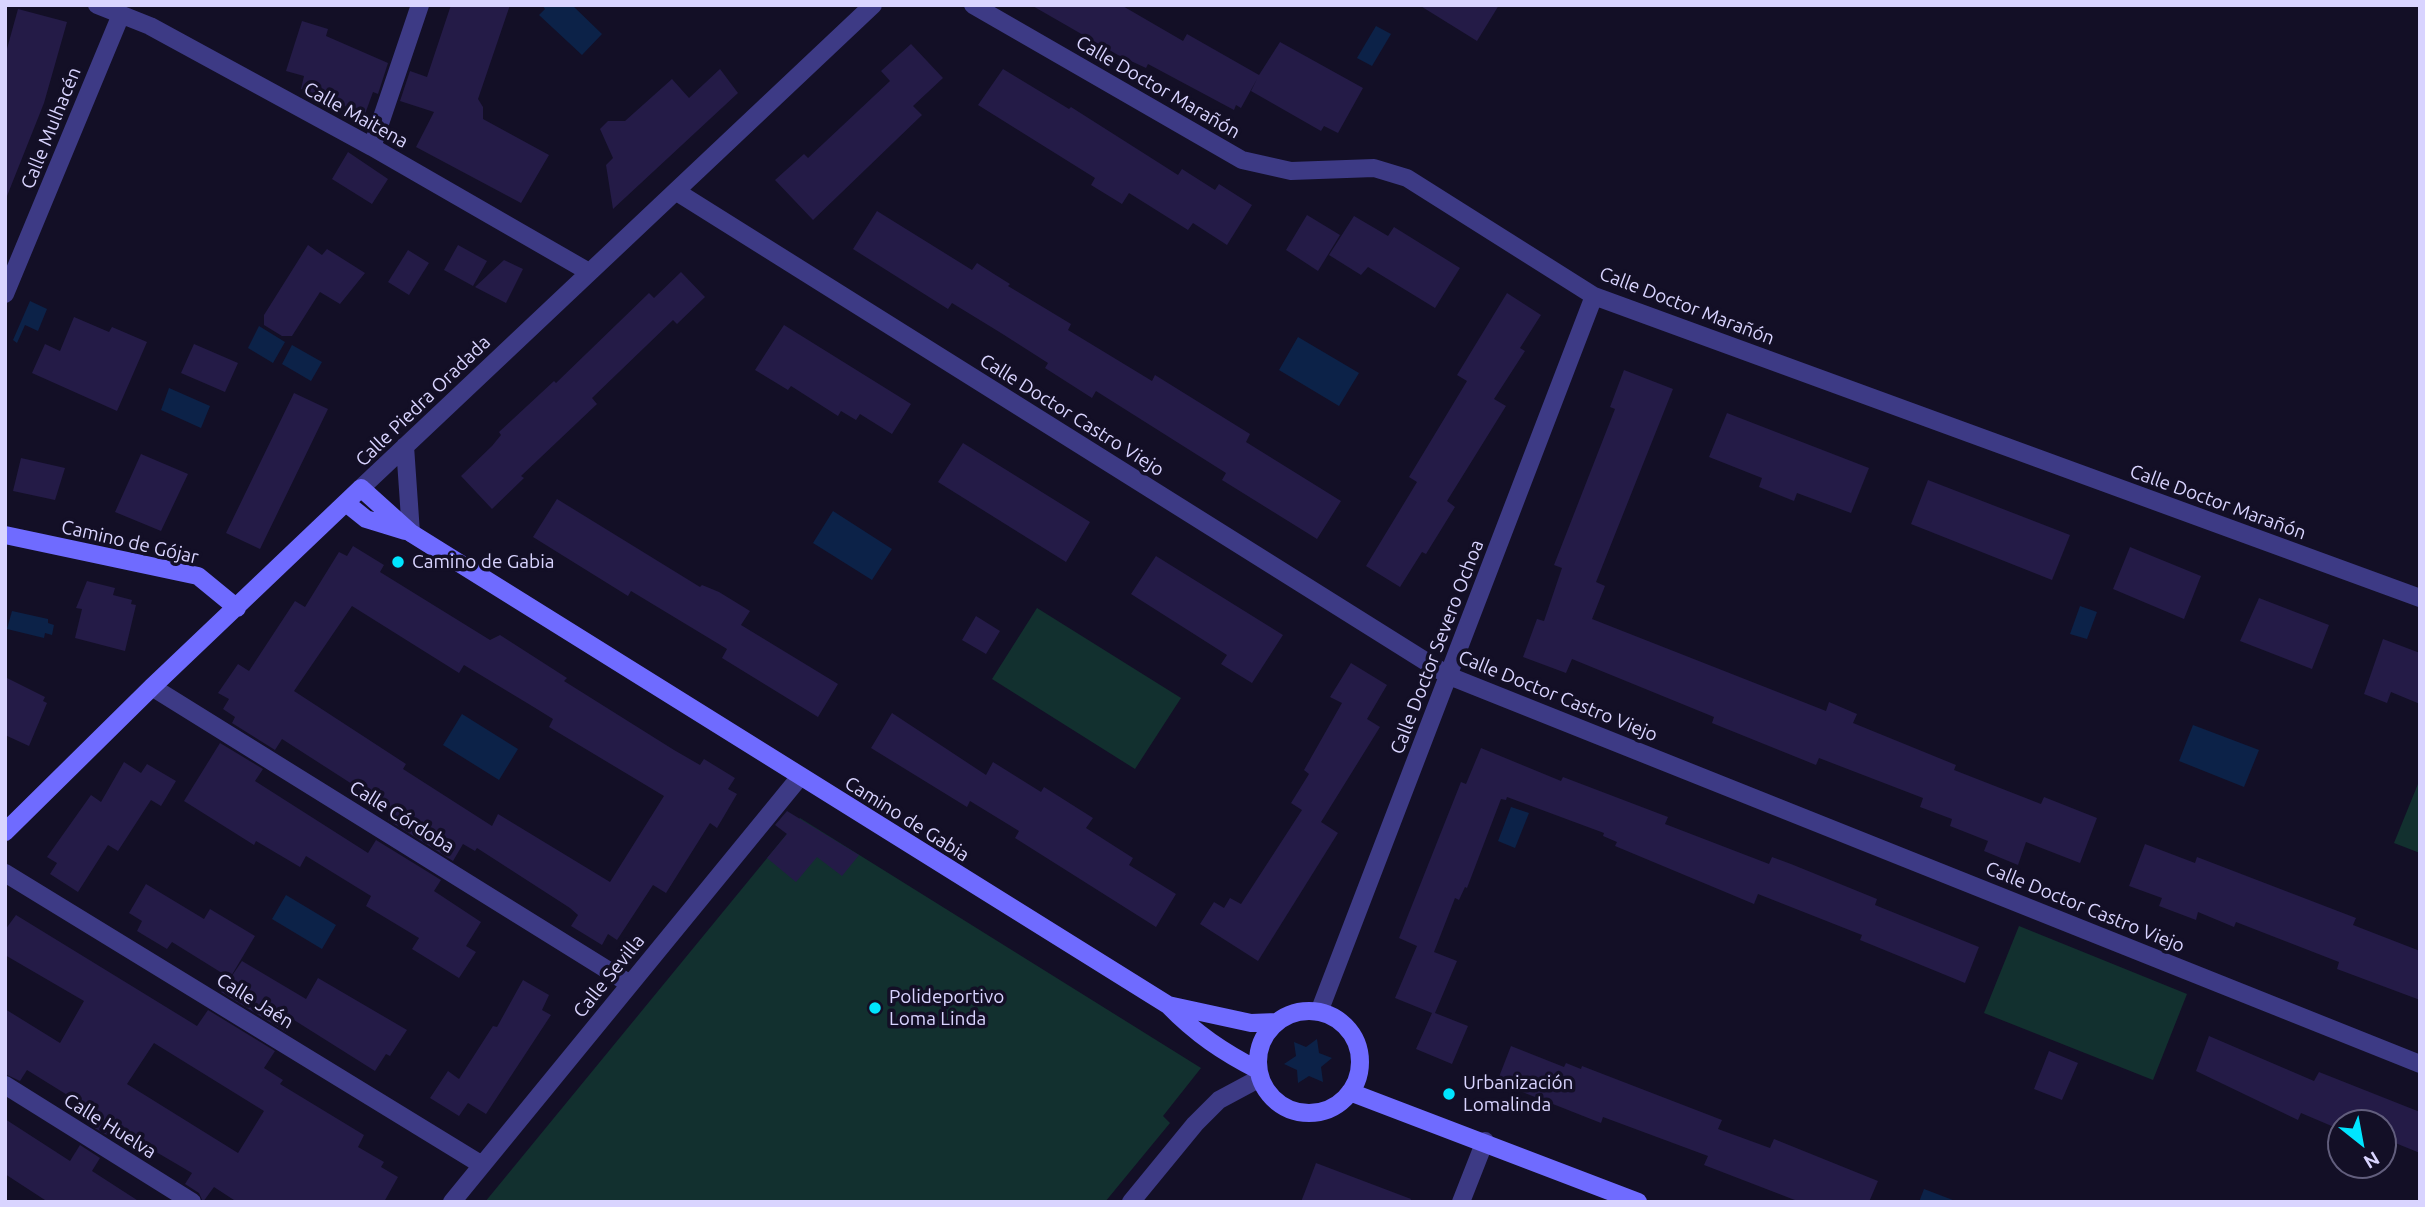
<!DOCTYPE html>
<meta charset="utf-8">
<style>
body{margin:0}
#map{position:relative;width:2425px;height:1207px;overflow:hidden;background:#130f26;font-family:Ubuntu,sans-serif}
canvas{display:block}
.frame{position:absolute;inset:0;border:7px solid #d9d4ff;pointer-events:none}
.north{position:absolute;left:2327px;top:1109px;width:70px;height:70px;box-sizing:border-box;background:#130f26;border:2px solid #625e7d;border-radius:50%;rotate:149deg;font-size:19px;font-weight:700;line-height:28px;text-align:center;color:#d9d4ff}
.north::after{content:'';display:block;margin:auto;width:24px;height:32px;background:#00e5ff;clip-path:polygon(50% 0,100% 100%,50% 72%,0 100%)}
</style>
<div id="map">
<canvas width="2425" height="1207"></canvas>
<div class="frame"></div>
<div class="north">N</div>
</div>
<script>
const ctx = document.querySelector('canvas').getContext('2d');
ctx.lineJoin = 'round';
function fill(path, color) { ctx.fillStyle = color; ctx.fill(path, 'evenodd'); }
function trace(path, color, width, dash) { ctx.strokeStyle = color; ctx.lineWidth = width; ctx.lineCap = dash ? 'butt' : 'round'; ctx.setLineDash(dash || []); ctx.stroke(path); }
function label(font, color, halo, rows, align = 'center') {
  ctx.font = font + ' Ubuntu,sans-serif'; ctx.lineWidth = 7; ctx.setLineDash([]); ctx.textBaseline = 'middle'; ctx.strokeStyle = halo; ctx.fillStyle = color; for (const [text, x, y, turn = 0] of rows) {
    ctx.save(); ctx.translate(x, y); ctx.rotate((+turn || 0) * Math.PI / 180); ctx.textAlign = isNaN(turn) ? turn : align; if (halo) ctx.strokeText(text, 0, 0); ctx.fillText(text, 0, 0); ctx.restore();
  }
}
fill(new Path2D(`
 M 1037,608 L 1181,698 L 1135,769 L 992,679 Z
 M 2420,779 L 2420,853 L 2394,843 Z
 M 800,818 L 1201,1068 L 1163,1116 L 1170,1123 L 1105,1202 L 485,1202 Z
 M 2019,926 L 2187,994 L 2153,1080 L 1984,1013 Z`), '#12302f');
fill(new Path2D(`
 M 542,5 L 572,5 L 602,34 L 582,55 L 539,15 L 545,9 Z
 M 1376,26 L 1391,34 L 1372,66 L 1357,58 Z
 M 30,301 L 47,309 L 38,331 L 25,325 L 17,343 L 13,340 Z
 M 259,326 L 285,342 L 273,363 L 248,348 Z
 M 1298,337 L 1359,373 L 1339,406 L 1279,370 Z
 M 292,345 L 322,362 L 311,381 L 282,364 Z
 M 169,388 L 210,406 L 201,428 L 161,410 Z
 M 833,511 L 892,549 L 872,580 L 813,543 Z
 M 2080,606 L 2097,612 L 2087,639 L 2070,634 Z
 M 12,611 L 48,619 L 48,623 L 54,625 L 52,635 L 45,633 L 44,638 L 7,629 Z
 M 462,714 L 518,749 L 499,780 L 443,745 Z
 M 2193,725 L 2259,750 L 2244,787 L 2179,761 Z
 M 1511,807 L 1529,813 L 1515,848 L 1498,841 Z
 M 286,895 L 336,925 L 322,949 L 272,919 Z
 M 1317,1039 L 1319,1053 L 1332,1058 L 1321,1067 L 1323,1082 L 1309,1076 L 1298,1083 L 1297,1070 L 1284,1064 L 1296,1056 L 1294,1042 L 1306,1047 Z
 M 1924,1189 L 1958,1202 L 1919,1202 Z`), '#0c2248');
fill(new Path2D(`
 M 451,5 L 510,5 L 478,99 L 483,107 L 483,119 L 549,155 L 521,203 L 416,147 L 434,112 L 400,101 L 410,71 L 427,77 Z
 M 1031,5 L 1121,5 L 1183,41 L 1187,34 L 1259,75 L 1280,42 L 1363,88 L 1338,133 L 1324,126 L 1321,131 L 1251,91 L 1257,79 L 1241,108 L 1236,105 L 1234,110 L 1148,64 L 1146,68 L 1118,55 Z
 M 1419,5 L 1499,5 L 1477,41 Z
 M 18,9 L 67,22 L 44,103 L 7,196 L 5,56 Z
 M 302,21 L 328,29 L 326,36 L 388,63 L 378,94 L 373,92 L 365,114 L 301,89 L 304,76 L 286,71 Z
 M 911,44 L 943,78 L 913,106 L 922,115 L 813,220 L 775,180 L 804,154 L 808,158 L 890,81 L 881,71 Z
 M 720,69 L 738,93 L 613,209 L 606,165 L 613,158 L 600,129 L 608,121 L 625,121 L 672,79 L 689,98 Z
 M 1003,69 L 1069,109 L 1071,107 L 1178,175 L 1182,169 L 1215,190 L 1219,184 L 1252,205 L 1227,245 L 1193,223 L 1188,230 L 1129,193 L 1122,204 L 1091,185 L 1095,178 L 978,105 Z
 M 348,152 L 388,179 L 372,204 L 332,179 Z
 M 877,211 L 972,270 L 977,263 L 994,274 L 1010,284 L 1008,286 L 1071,324 L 1068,330 L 1152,381 L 1155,375 L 1250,434 L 1246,442 L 1341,501 L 1317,539 L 1222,480 L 1226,473 L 1096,391 L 1092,398 L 1045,368 L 1048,363 L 1001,333 L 952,303 L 948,309 L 853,249 Z
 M 1307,215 L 1340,235 L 1318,271 L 1286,250 Z
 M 1354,216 L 1388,236 L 1394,227 L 1460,268 L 1435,308 L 1368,267 L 1361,275 L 1329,255 Z
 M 308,245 L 322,255 L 327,249 L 365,273 L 340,304 L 320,292 L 292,336 L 282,336 L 264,325 L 264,315 Z
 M 458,245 L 487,261 L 473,286 L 444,270 Z
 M 408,250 L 429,263 L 409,295 L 388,282 Z
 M 504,260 L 523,269 L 506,303 L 475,287 Z
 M 681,272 L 705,297 L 677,324 L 673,320 L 592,398 L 597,404 L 521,476 L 524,478 L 492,509 L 461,476 L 492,446 L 501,435 L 499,432 L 554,381 L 556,383 L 649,293 L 654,298 Z
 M 1507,293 L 1541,315 L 1520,348 L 1525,351 L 1494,399 L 1506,406 L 1447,501 L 1455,507 L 1426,554 L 1422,552 L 1400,587 L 1366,566 L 1417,482 L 1409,477 L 1467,381 L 1457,375 Z
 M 74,317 L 109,332 L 112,327 L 147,342 L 117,411 L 32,373 L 45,344 L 60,351 Z
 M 784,325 L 911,404 L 892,434 L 860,414 L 856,420 L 841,411 L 838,416 L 791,386 L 788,390 L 755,370 Z
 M 194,344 L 238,363 L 225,392 L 181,373 Z
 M 1624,370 L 1673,389 L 1596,582 L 1605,586 L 1592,619 L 1826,711 L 1829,702 L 1857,714 L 1853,723 L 1956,765 L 1954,770 L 2041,804 L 2044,797 L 2097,818 L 2080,863 L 2026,842 L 2018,865 L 1984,851 L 1988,841 L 1950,826 L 1952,819 L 1920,807 L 1923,798 L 1819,758 L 1816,765 L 1712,723 L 1714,717 L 1572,659 L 1566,673 L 1523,657 L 1537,619 L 1544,621 L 1562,568 L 1554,565 L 1615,409 L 1610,407 Z
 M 294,393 L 328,409 L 260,549 L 226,533 Z
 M 1727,413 L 1869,468 L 1851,513 L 1797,493 L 1794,501 L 1759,487 L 1762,478 L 1709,457 Z
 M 963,443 L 1090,522 L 1066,562 L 938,482 Z
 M 141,454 L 188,474 L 161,531 L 115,512 Z
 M 21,458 L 65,468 L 55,500 L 13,491 Z
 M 1928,480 L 2070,535 L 2052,580 L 1911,524 Z
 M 557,499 L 700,587 L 702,585 L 719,592 L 750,611 L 741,625 L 838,684 L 818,717 L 722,658 L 727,649 L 631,591 L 628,596 L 533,537 Z
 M 353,546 L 384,565 L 380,572 L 490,640 L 500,635 L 567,678 L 564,681 L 674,750 L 700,765 L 704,759 L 735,778 L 728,789 L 737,794 L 717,828 L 710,823 L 666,893 L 653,885 L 617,940 L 608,934 L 602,945 L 571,926 L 578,915 L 570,908 L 477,848 L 475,851 L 463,844 L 453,861 L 388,820 L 394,811 L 282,739 L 275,750 L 232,723 L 235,717 L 223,709 L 229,699 L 218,693 L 238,664 L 249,671 L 295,601 L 305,607 L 339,552 L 347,556 ZM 352,606 L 459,673 L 464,665 L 532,706 L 553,719 L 549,727 L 664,796 L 610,882 L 498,814 L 492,826 L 403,769 L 406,764 L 294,691 Z
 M 2130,547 L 2201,576 L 2184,619 L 2113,589 Z
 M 1156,556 L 1283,635 L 1252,683 L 1221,664 L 1227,655 L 1131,594 Z
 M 87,581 L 115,588 L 113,595 L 132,600 L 131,604 L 136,605 L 125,651 L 75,638 L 82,609 L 76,608 Z
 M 2259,598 L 2329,625 L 2312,669 L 2240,641 Z
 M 976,616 L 1000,631 L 986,654 L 962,640 Z
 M 2383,639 L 2420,653 L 2420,704 L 2391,692 L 2387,703 L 2364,694 Z
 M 1351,663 L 1387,685 L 1367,719 L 1380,727 L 1321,822 L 1338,833 L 1258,961 L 1200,924 L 1214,902 L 1224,908 L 1230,898 L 1241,904 L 1302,810 L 1291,803 L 1309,774 L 1304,770 L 1342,703 L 1330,697 Z
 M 5,677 L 45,697 L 43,701 L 47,703 L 29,746 L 5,735 Z
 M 892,713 L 986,775 L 993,762 L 1041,792 L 1044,787 L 1093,818 L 1086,828 L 1133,858 L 1129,865 L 1176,894 L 1156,927 L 1015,838 L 1019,831 L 970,801 L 967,807 L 871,748 Z
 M 220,743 L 263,769 L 255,781 L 368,853 L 376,840 L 441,880 L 434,891 L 481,922 L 466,946 L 476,952 L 459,978 L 412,949 L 419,938 L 366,906 L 371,896 L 306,856 L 300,867 L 256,841 L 254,845 L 184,801 Z
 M 1481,748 L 1561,781 L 1563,777 L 1668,817 L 1665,824 L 1769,864 L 1772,857 L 1791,864 L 1877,899 L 1875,905 L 1979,947 L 1965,983 L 1860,940 L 1862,935 L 1758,894 L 1754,904 L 1615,846 L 1617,842 L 1603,836 L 1604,833 L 1507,797 L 1506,800 L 1501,799 L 1467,888 L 1465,887 L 1459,900 L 1455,898 L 1434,952 L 1457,961 L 1435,1013 L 1468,1026 L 1452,1064 L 1416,1049 L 1432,1013 L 1395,998 L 1417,946 L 1399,938 L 1461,782 L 1466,784 Z
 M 124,762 L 141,773 L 147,764 L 176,781 L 161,806 L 151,800 L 118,851 L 108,845 L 78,892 L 50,874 L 57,863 L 47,857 L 91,795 L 101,802 Z
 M 787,811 L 859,855 L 842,876 L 817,857 L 796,882 L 767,858 L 787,834 L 775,825 Z
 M 2145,844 L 2195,863 L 2197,857 L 2356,918 L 2353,925 L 2420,951 L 2420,1000 L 2337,969 L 2339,962 L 2236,922 L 2234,927 L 2198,912 L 2196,920 L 2159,906 L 2162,898 L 2129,886 Z
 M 146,884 L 204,919 L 210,909 L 255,936 L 230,978 L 172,942 L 167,949 L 137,931 L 142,921 L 129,913 Z
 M 16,915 L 197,1026 L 208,1010 L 275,1051 L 264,1068 L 283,1080 L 280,1084 L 364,1135 L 358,1147 L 384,1162 L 381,1167 L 398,1177 L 384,1202 L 237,1202 L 214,1187 L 203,1202 L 199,1193 L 185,1184 L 192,1173 L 117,1129 L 112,1138 L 91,1126 L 98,1114 L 27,1070 L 20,1081 L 5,1074 L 5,1009 L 60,1043 L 84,1001 L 5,955 L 5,930 ZM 154,1043 L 264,1111 L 238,1153 L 127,1084 Z
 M 242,961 L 306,999 L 318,978 L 407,1030 L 390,1056 L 386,1054 L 375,1071 L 294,1020 L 286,1032 L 221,992 Z
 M 523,980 L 549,995 L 542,1010 L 551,1015 L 486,1114 L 468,1103 L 459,1116 L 430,1098 L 448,1071 L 459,1079 L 493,1026 L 497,1027 Z
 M 2209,1036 L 2314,1081 L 2319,1072 L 2420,1112 L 2420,1153 L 2383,1138 L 2383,1123 L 2341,1122 L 2341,1130 L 2301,1113 L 2298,1120 L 2196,1071 Z
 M 1511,1046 L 1564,1067 L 1566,1063 L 1581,1069 L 1582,1066 L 1722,1120 L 1718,1129 L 1770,1148 L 1774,1139 L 1878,1181 L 1869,1202 L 1800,1202 L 1704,1165 L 1708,1156 L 1603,1117 L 1601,1123 L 1497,1082 Z
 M 2049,1051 L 2078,1063 L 2062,1100 L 2034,1089 Z
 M 5,1119 L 70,1161 L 80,1145 L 100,1158 L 92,1171 L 140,1202 L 48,1202 L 5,1174 Z
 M 1316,1163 L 1411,1199 L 1410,1202 L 1301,1202 Z`), '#241b47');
trace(new Path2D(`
 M 97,5 L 150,26 L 372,147 L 589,272
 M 973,5 L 1242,160 L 1291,171 L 1374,168 L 1407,178 L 1594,296 L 2420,598
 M 372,147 L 420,5
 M 677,192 L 1449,676 L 2420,1064
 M 5,294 L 120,17
 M 405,446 L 411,533
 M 361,488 L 873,5
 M 152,687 L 630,984
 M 5,873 L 482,1165
 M 1319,1012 L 1594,296
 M 5,1085 L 192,1202
 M 452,1202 L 799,778
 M 1131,1202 L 1195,1124 L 1219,1100 L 1260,1078
 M 1461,1202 L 1485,1141`), '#3d3a85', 18);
trace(new Path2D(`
 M 346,503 L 366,519 L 405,531
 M 5,535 L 198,576 L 237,608
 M 5,832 L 152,687 L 361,488 L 411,533 L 1168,1005 C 1196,1034 1223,1052 1258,1070
 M 1168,1005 L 1251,1023 L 1277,1022
 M1258 1062a51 51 0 1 1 102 0a51 51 0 1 1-102 0Z
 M 1350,1092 L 1638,1202`), '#6f6bff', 18);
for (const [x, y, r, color] of [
 [398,562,7,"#00e5ff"],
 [875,1008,7,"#00e5ff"],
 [1449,1094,7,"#00e5ff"]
]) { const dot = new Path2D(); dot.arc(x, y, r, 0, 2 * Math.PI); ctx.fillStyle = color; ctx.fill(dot); trace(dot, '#130f26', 2.5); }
label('19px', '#d9d4ff', '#130f26', [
 ["Calle Doctor Marañón",1158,87,30],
 ["Calle Maitena",356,115,29],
 ["Calle Mulhacén",51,128,-68],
 ["Calle Doctor Marañón",1687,306,21],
 ["Calle Piedra Oradada",423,401,-44],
 ["Calle Doctor Castro Viejo",1072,415,32],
 ["Calle Doctor Marañón",2218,502,20],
 ["Camino de Gójar",130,542,13],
 ["Calle Doctor Severo Ochoa",1437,647,-69],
 ["Calle Doctor Castro Viejo",1558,696,22],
 ["Calle Córdoba",402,817,32],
 ["Camino de Gabia",907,819,32],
 ["Calle Doctor Castro Viejo",2085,907,22],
 ["Calle Sevilla",609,976,-51],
 ["Calle Jaén",255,1001,32],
 ["Calle Huelva",110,1126,32]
]);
label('19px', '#d9d4ff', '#130f26', [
 ["Camino de Gabia",412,562],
 ["Polideportivo",889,997],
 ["Loma Linda",889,1019],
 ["Urbanización",1463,1083],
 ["Lomalinda",1463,1105]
], 'left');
</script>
